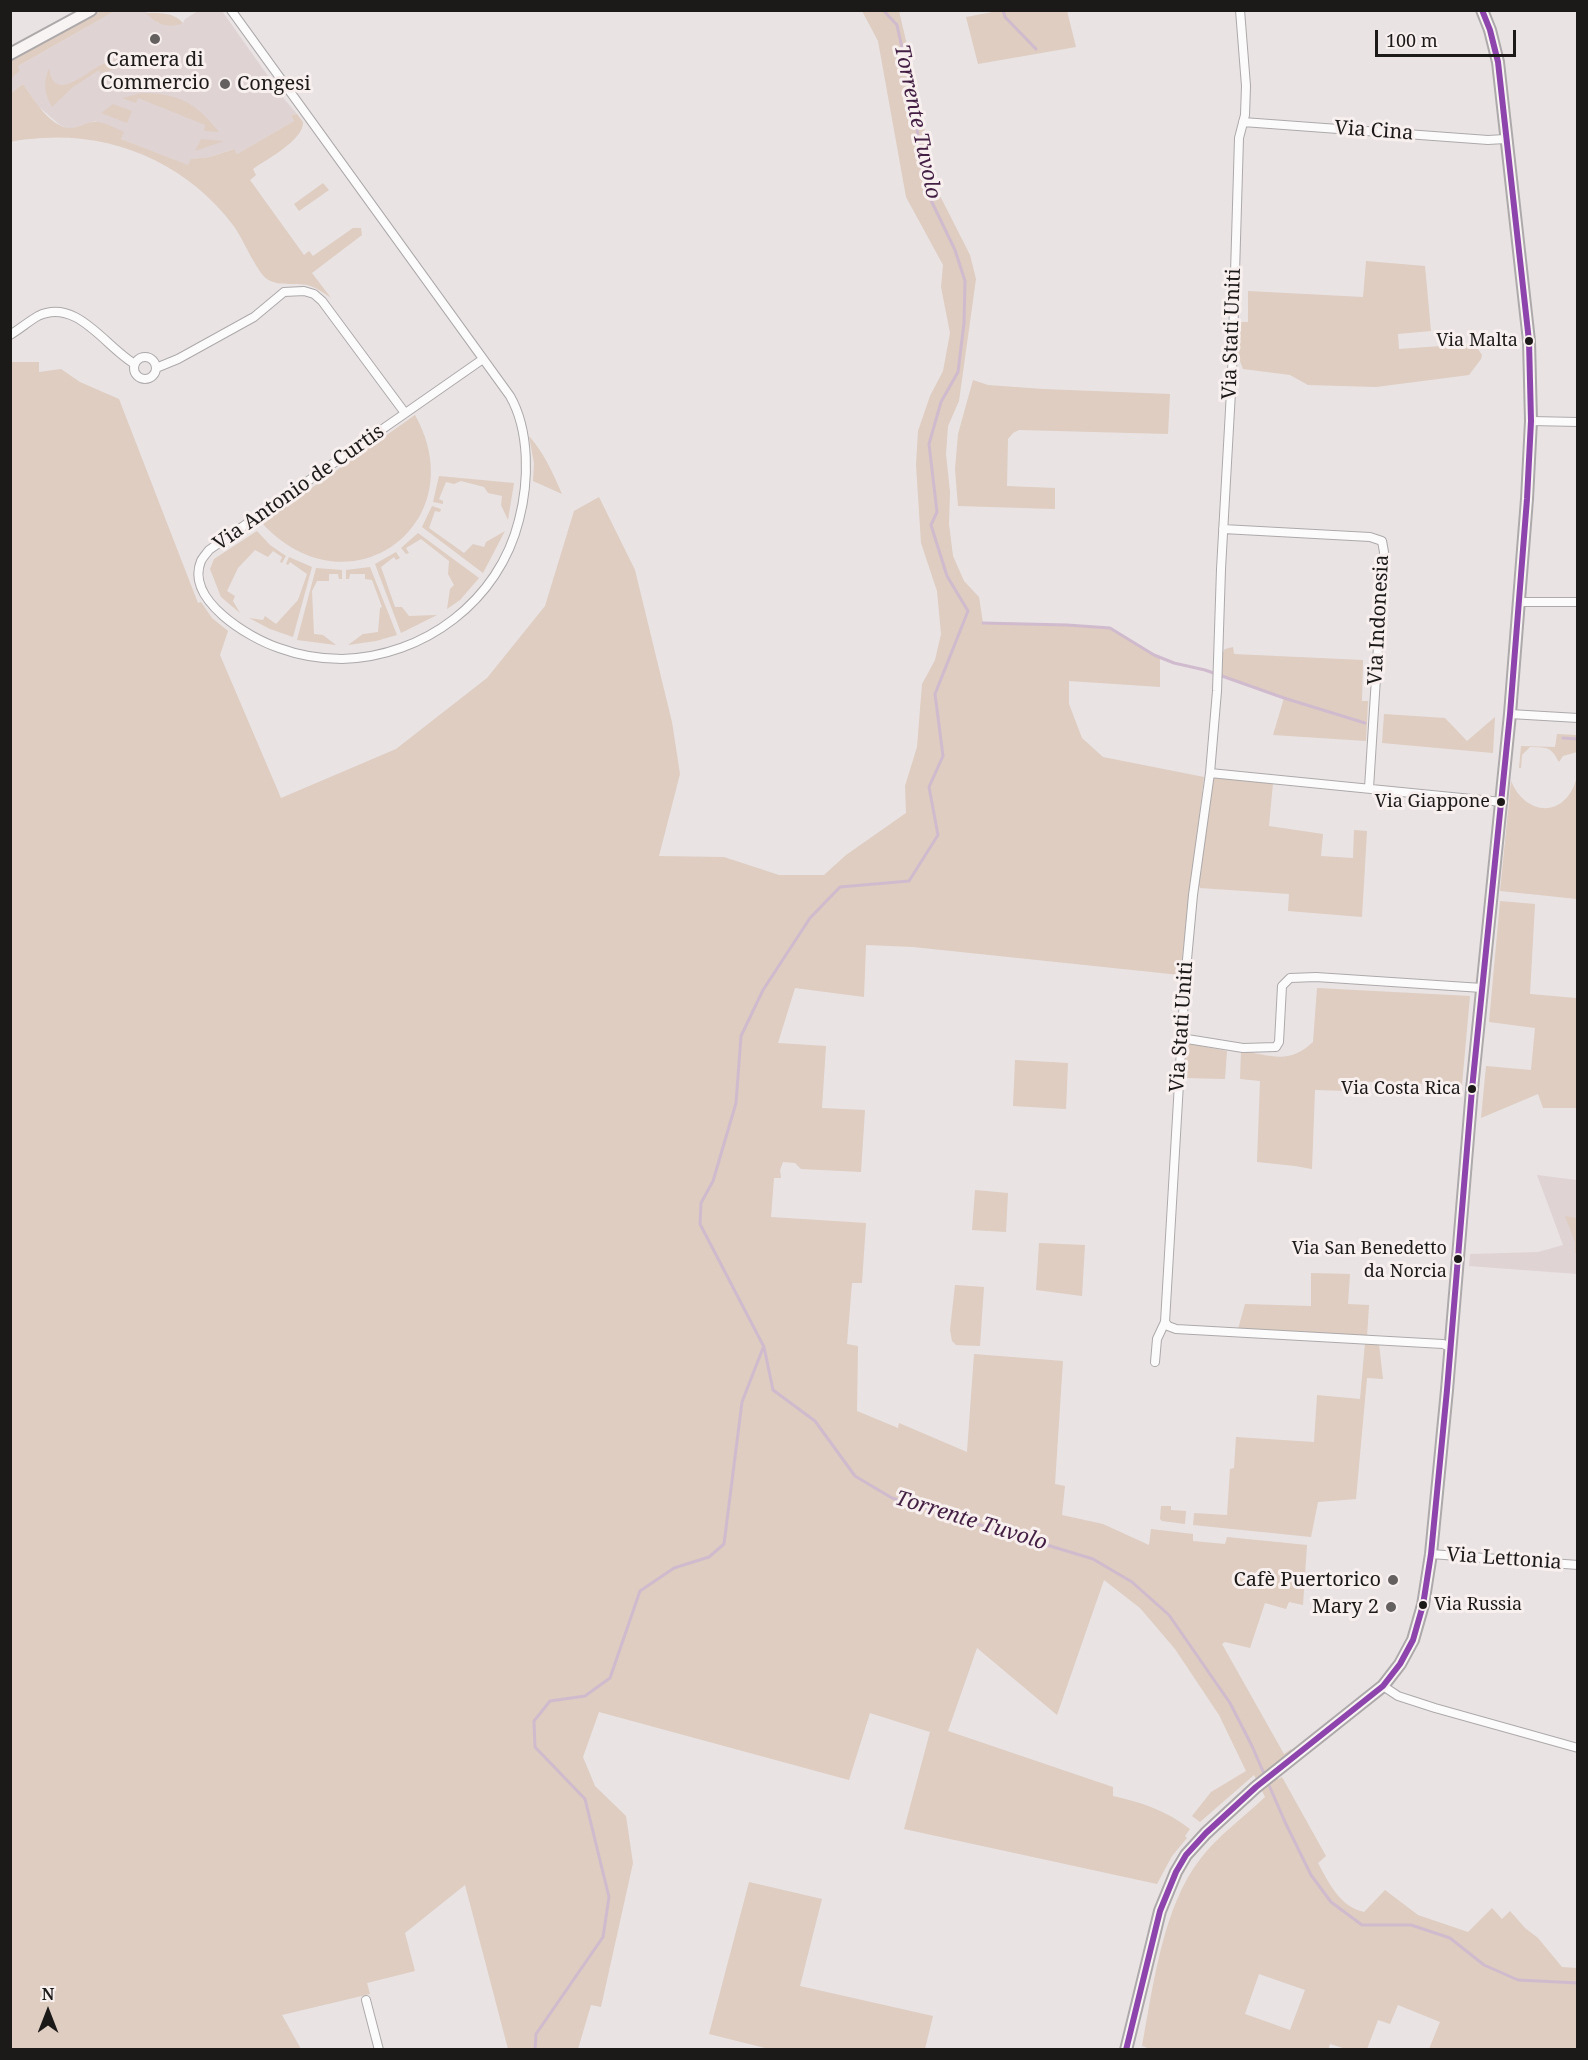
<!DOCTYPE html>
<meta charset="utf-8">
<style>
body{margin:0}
#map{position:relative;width:1588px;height:2060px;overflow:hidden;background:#e9e3e4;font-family:"Noto Serif",serif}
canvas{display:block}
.frame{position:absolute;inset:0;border:12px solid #1c1919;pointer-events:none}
.north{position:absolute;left:18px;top:1982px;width:60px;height:60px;-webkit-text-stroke:4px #f8efef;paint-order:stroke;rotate:0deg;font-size:16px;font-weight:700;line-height:24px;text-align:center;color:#1c1919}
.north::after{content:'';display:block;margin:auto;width:21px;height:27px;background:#1c1919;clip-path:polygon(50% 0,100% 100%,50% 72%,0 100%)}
.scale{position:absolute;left:1375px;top:30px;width:141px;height:27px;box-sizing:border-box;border:3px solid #1c1919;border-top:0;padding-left:8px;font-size:18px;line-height:21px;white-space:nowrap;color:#1c1919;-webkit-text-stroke:4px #f8efef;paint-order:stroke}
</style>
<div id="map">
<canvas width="1588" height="2060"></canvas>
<div class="frame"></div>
<div class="north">N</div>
<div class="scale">100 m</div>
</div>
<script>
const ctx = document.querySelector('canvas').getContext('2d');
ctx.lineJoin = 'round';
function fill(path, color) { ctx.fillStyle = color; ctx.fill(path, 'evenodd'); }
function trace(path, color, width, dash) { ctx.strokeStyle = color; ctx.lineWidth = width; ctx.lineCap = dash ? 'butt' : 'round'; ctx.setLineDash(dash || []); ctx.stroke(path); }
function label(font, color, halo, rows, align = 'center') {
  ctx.font = font + ' "Noto Serif",serif'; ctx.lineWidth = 6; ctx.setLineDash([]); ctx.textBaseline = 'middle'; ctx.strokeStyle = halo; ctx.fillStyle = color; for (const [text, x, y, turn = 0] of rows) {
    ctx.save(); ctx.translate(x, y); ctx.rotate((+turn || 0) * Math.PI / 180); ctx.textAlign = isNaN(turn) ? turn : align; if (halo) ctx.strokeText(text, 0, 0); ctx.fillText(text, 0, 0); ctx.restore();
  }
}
fill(new Path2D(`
 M 115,11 L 145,11 L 158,23 L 183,23 L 185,19 L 198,11 L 222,11 L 285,100 L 297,114 L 291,115 L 294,121 L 237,154 L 233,149 L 210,157 L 192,159 L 189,166 L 121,139 L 123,132 L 95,121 L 74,128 L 68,128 L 60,125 L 38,106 L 23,84 L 11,93 L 10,78 L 20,71 L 18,66 Z
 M 1537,1175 L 1577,1180 L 1577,1274 L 1469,1266 L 1470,1254 L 1538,1252 L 1563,1245 Z`), '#dfd3d4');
fill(new Path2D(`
 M 101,11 L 115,11 L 18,66 L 20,71 L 11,78 L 11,60 Z
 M 862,11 L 899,11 L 919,96 L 933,182 L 970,255 L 976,279 L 959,401 L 948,426 L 946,454 L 950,492 L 949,524 L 953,556 L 964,581 L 979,597 L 983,623 L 1067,625 L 1110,628 L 1160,657 L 1160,687 L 1069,681 L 1069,704 L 1082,738 L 1103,757 L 1204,777 L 1180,975 L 913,947 L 866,945 L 864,997 L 795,988 L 778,1043 L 826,1046 L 822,1108 L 865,1110 L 861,1172 L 801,1169 L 795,1163 L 783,1162 L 780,1170 L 781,1178 L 774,1178 L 771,1217 L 866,1223 L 862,1283 L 852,1283 L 847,1344 L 858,1346 L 857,1411 L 898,1428 L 899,1423 L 967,1452 L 974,1354 L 1063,1361 L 1055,1484 L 1065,1486 L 1062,1515 L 1103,1524 L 1149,1545 L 1151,1529 L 1193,1534 L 1193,1541 L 1225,1544 L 1227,1537 L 1307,1545 L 1303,1605 L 1289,1602 L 1286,1609 L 1265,1603 L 1250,1648 L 1225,1642 L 1222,1644 L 1284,1754 L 1291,1749 L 1293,1752 L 1272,1767 L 1278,1779 L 1282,1777 L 1326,1856 L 1318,1863 C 1329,1883 1340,1907 1364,1912 L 1385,1890 L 1418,1915 L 1468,1932 L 1492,1908 L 1502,1919 L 1510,1911 L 1525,1928 L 1538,1938 L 1562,1967 L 1577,1968 L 1577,2049 L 1429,2049 L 1440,2022 L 1398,2005 L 1390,2024 L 1378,2020 L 1367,2049 L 1346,2049 L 1330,2044 L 1328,2050 L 1153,2050 L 1142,2046 C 1153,1987 1163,1905 1201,1858 C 1219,1835 1244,1817 1265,1797 L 1254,1775 L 1200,1822 L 1192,1816 L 1211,1792 L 1246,1771 L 1219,1715 L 1175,1649 L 1140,1608 L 1104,1580 L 1057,1715 L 977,1648 L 948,1731 L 1113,1787 L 1113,1796 C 1141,1802 1167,1811 1190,1829 L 1185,1836 L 1187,1838 L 1172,1856 L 1157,1884 L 904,1829 L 930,1732 L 870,1713 L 849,1780 L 599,1712 L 583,1757 L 595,1786 L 626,1816 L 633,1863 L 601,2007 L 591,2005 L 578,2049 L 508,2049 L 465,1885 L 405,1933 L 415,1971 L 367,1983 L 370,1994 L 282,2015 L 301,2049 L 11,2049 L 10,362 L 39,362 L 39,372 L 61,369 L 80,382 L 119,399 L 198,603 L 201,602 L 212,618 L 228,631 L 220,655 L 281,798 L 396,749 L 487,678 L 545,606 L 574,511 L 599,497 L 635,570 L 672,722 L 680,774 L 659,856 L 724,857 L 779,875 L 824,875 L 846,855 L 906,813 L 905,786 L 917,747 L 922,684 L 935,660 L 941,634 L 937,591 L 921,543 L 916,465 L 918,431 L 930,396 L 943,371 L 950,333 L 941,287 L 943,265 L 906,197 L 878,41 ZM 1259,1974 L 1305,1990 L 1290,2030 L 1245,2014 Z
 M 998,11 L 1067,11 L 1076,47 L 978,64 L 966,17 Z
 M 146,13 C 159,13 174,12 183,23 C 168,29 156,24 146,13 Z
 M 140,56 L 140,63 L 100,73 L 99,70 L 73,87 L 52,107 C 44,94 43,83 49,68 C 54,105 86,71 103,64 C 115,59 127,57 140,56 Z
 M 23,84 C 34,99 49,127 70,128 C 78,128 85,123 93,122 C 101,120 115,128 124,132 L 121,139 L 188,165 L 191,159 L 210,157 L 234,149 L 237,154 L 294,121 L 291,115 L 297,114 L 303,122 C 304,140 267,159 253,169 L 256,175 L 250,180 L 304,255 L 309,251 L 313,256 L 353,228 L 361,228 L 362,235 L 312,273 L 331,298 C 324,293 316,287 307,285 C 294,282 279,287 267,279 C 256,271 243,238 233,225 C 188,165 116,133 42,138 C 31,139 21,139 11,142 L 11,93 Z
 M 142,93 C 179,93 197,104 219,132 L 204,131 L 205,125 L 138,98 L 136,103 L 122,98 Z
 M 113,104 L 132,111 L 127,123 L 101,113 Z
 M 201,139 L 224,141 L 195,151 Z
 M 323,183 L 329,190 L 299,211 L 294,204 Z
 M 1366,261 L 1425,266 L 1431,331 L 1398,334 L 1399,349 L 1469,344 L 1478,349 L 1482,355 L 1481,359 L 1469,375 L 1376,387 L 1308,385 L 1290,375 L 1243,369 L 1238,356 L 1240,322 L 1248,322 L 1248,291 L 1363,297 Z
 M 973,380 L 988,385 L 1043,389 L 1170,394 L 1168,434 L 1019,430 L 1013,433 L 1008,439 L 1007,486 L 1055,488 L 1055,509 L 958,506 L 955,469 L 958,434 Z
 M 415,415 C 476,524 348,617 262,523 Z
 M 529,436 C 544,453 553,473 562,494 L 533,481 L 534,463 Z
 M 439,476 L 514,483 L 508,520 L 501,505 L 502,496 L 488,493 L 484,487 L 461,481 L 454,484 L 446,482 L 439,499 L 443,501 L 443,504 L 433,502 Z
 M 432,506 L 441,509 L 440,512 L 435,511 L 429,528 L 464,553 L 473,544 L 484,547 L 486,542 L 505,531 L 483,573 L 422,527 Z
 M 257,531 L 270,545 L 286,556 L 282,563 L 280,562 L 282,557 L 273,551 L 268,557 L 255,550 L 238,568 L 227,591 L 235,596 L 233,601 L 240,613 L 221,597 L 210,569 L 214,559 Z
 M 418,533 L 479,578 L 460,600 L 447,609 L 450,589 L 454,585 L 448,574 L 449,561 L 421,539 L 406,548 L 409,553 L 406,554 L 401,548 Z
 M 396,552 L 400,558 L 396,560 L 394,557 L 381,567 L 395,607 L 402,607 L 409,616 L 437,615 L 401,633 L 375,564 Z
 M 289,557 L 312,567 L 293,637 L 270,629 L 249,618 L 263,620 L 265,616 L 276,624 L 298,600 L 307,574 L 290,562 L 288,565 L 286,564 Z
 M 370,567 L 397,635 L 376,641 L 348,645 L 363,634 L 378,632 L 380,608 L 382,607 L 372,580 L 365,579 L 365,574 L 350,574 L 349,579 L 346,579 L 346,570 Z
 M 316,568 L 342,570 L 342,579 L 339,579 L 338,574 L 329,574 L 329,581 L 317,581 L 312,591 L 314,634 L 323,635 L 336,645 L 297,640 Z
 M 1233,647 L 1234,654 L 1363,660 L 1362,701 L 1368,701 L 1366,741 L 1273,735 L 1284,698 L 1222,676 L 1223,652 L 1225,649 Z
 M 1384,714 L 1445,718 L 1467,741 L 1495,717 L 1493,753 L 1382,743 Z
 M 1557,734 L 1577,735 L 1577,752 L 1563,756 L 1559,762 C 1550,746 1549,748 1530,747 L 1522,755 L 1521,768 L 1519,768 L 1521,746 L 1555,747 Z
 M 1214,776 L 1273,783 L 1269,826 L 1323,834 L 1321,856 L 1353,858 L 1354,830 L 1367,831 L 1362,917 L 1288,911 L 1289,894 L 1200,888 L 1198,882 L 1212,778 Z
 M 1577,776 L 1577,899 L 1500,891 L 1511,781 C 1527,819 1568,817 1577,776 Z
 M 1500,901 L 1535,904 L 1530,994 L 1576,998 L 1577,980 L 1577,1108 L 1543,1108 L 1538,1094 L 1481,1118 L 1486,1066 L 1531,1070 L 1535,1028 L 1489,1022 Z
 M 1317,988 L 1470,996 L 1462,1085 L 1349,1081 L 1348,1091 L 1315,1090 L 1312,1169 L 1295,1166 L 1257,1162 L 1260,1081 L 1240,1079 L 1241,1051 C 1271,1055 1289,1065 1313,1042 Z
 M 1186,1043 L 1227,1051 L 1225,1079 L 1184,1078 Z
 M 1015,1060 L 1068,1063 L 1066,1109 L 1013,1106 Z
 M 975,1190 L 1008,1193 L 1006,1232 L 972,1230 Z
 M 1565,1216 L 1577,1218 L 1577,1253 L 1575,1253 L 1575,1242 Z
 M 1039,1243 L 1085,1245 L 1082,1296 L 1036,1290 Z
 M 1311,1273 L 1350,1274 L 1348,1304 L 1369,1305 L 1367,1337 L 1238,1329 L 1245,1304 L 1311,1306 Z
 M 955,1285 L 984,1287 L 980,1346 L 956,1345 L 952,1341 L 950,1330 Z
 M 1365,1343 L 1379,1344 L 1383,1379 L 1367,1378 L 1356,1499 L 1318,1502 L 1311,1537 L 1193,1525 L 1194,1513 L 1227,1515 L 1230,1469 L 1234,1468 L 1236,1437 L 1314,1442 L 1317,1395 L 1360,1399 Z
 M 1161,1506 L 1171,1506 L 1171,1510 L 1186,1511 L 1185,1524 L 1162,1521 L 1160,1519 Z
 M 749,1882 L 822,1899 L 800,1986 L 933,2016 L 925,2049 L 769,2049 L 709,2034 Z`), '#decdc0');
trace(new Path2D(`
 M 883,10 L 897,25 L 909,80 L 927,192 L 955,250 L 965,281 L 964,323 L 958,372 L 941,402 L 929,444 L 937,512 L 931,525 L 947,576 L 968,611 L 935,694 L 943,756 L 929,787 L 938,835 L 909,881 L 840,887 L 810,918 L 763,990 L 741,1036 L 736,1103 L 713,1181 L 701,1203 L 700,1224 L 764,1347 L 773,1390 L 815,1421 L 855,1476 L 892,1498 L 1093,1559 L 1132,1582 L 1169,1615 L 1230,1703 L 1252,1746 L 1285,1822 L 1311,1875 L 1331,1902 L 1362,1925 L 1411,1925 L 1450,1938 L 1484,1965 L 1518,1980 L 1578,1983
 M 1003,10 L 1005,17 L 1036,49
 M 983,623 L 1067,625 L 1110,628 L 1154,655 L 1174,663 L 1205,670 L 1284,698 L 1365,723
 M 1563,738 L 1578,739
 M 535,2050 L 536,2034 L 603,1937 L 609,1897 L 585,1799 L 535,1747 L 534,1721 L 550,1701 L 585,1696 L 610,1678 L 640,1591 L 674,1568 L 709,1557 L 724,1544 L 742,1402 L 763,1348`), '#d0bbce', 3);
const street = new Path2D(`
 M 231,10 L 510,396 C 530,431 529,482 519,520 C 499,601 424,657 342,659 C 321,659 298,655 279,648 C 249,638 185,600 201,561 C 203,557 207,553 209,550 L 483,359
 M 1243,122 L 1488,140 L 1505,139
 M 10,335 C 20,329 29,321 38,316 C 77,297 106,348 135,364
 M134 368a11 11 0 1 1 22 0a11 11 0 1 1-22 0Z
 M 156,368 L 178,359 L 254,317 L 284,292 L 304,291 L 314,294 L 322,301 L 405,413
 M 1531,421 L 1578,422
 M 1223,529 L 1370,537 L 1382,541 L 1384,552 L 1369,788
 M 1519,602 L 1578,602
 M 1510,714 L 1578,718
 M 1210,773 L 1502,802
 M 1181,1038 L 1243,1048 L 1276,1047 L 1279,1042 L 1282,986 L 1290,978 L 1316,977 L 1482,988
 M 1165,1322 L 1168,1326 L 1176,1329 L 1443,1344 L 1450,1347
 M 1155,1362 L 1157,1339 L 1165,1322 L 1185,981 L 1193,895 L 1210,773 L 1217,691 L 1221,569 L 1232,374 L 1239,138 L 1245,115 L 1246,86 L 1240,10
 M 1431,1554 L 1578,1565
 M 1383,1686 L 1398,1696 L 1435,1708 L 1578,1748
 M 366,2000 L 379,2050`);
const secondary = new Path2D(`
 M 10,54 L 91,10
 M 1126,2050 L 1160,1911 L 1176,1872 L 1186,1855 L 1206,1833 L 1256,1787 L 1383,1686 L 1400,1664 L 1413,1640 L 1423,1605 L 1431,1554 L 1447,1390 L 1472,1089 L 1510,714 L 1527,499 L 1531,421 L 1529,341 L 1498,62 L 1490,30 L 1482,10`);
trace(street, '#ada9aa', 10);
trace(secondary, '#ada9aa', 14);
trace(street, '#fcfbfb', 8);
trace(secondary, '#f7f4f3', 10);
trace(new Path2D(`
 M 1126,2050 L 1160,1911 L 1176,1872 L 1186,1855 L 1206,1833 L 1256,1787 L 1383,1686 L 1400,1664 L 1413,1640 L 1423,1605 L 1431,1554 L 1447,1390 L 1472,1089 L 1510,714 L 1527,499 L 1531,421 L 1529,341 L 1498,62 L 1490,30 L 1482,10`), '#8e44ad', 6);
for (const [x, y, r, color] of [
 [155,39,6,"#646060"],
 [225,84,6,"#646060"],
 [1529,341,5,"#1c1919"],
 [1501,802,5,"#1c1919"],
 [1472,1089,5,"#1c1919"],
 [1458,1259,5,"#1c1919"],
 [1393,1580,6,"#646060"],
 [1423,1605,5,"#1c1919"],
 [1391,1607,6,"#646060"]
]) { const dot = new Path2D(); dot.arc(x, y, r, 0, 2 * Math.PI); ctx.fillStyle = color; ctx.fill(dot); trace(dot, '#f8efef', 2); }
label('18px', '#1c1919', '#f8efef', [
 ["Via Malta",1518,341],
 ["Via Giappone",1490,802],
 ["Via Costa Rica",1461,1089],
 ["Via San Benedetto",1447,1249],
 ["da Norcia",1447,1272],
 ["Via Russia",1434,1605,"left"]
], 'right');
label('20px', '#1c1919', '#f8efef', [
 ["Camera di",155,60,"center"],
 ["Commercio",155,83,"center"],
 ["Congesi",237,84,"left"],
 ["Cafè Puertorico",1381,1580],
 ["Mary 2",1379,1607]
], 'right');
label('20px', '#1c1919', '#f8efef', [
 ["Via Cina",1374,131,4],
 ["Via Stati Uniti",1232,334,-88],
 ["Via Antonio de Curtis",299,488,-35],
 ["Via Indonesia",1379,620,-87],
 ["Via Stati Uniti",1182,1027,-86],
 ["Via Lettonia",1504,1559,4]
]);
label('italic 21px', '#432043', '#f8efef', [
 ["Torrente Tuvolo",917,122,78],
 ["Torrente Tuvolo",971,1521,17]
]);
</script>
